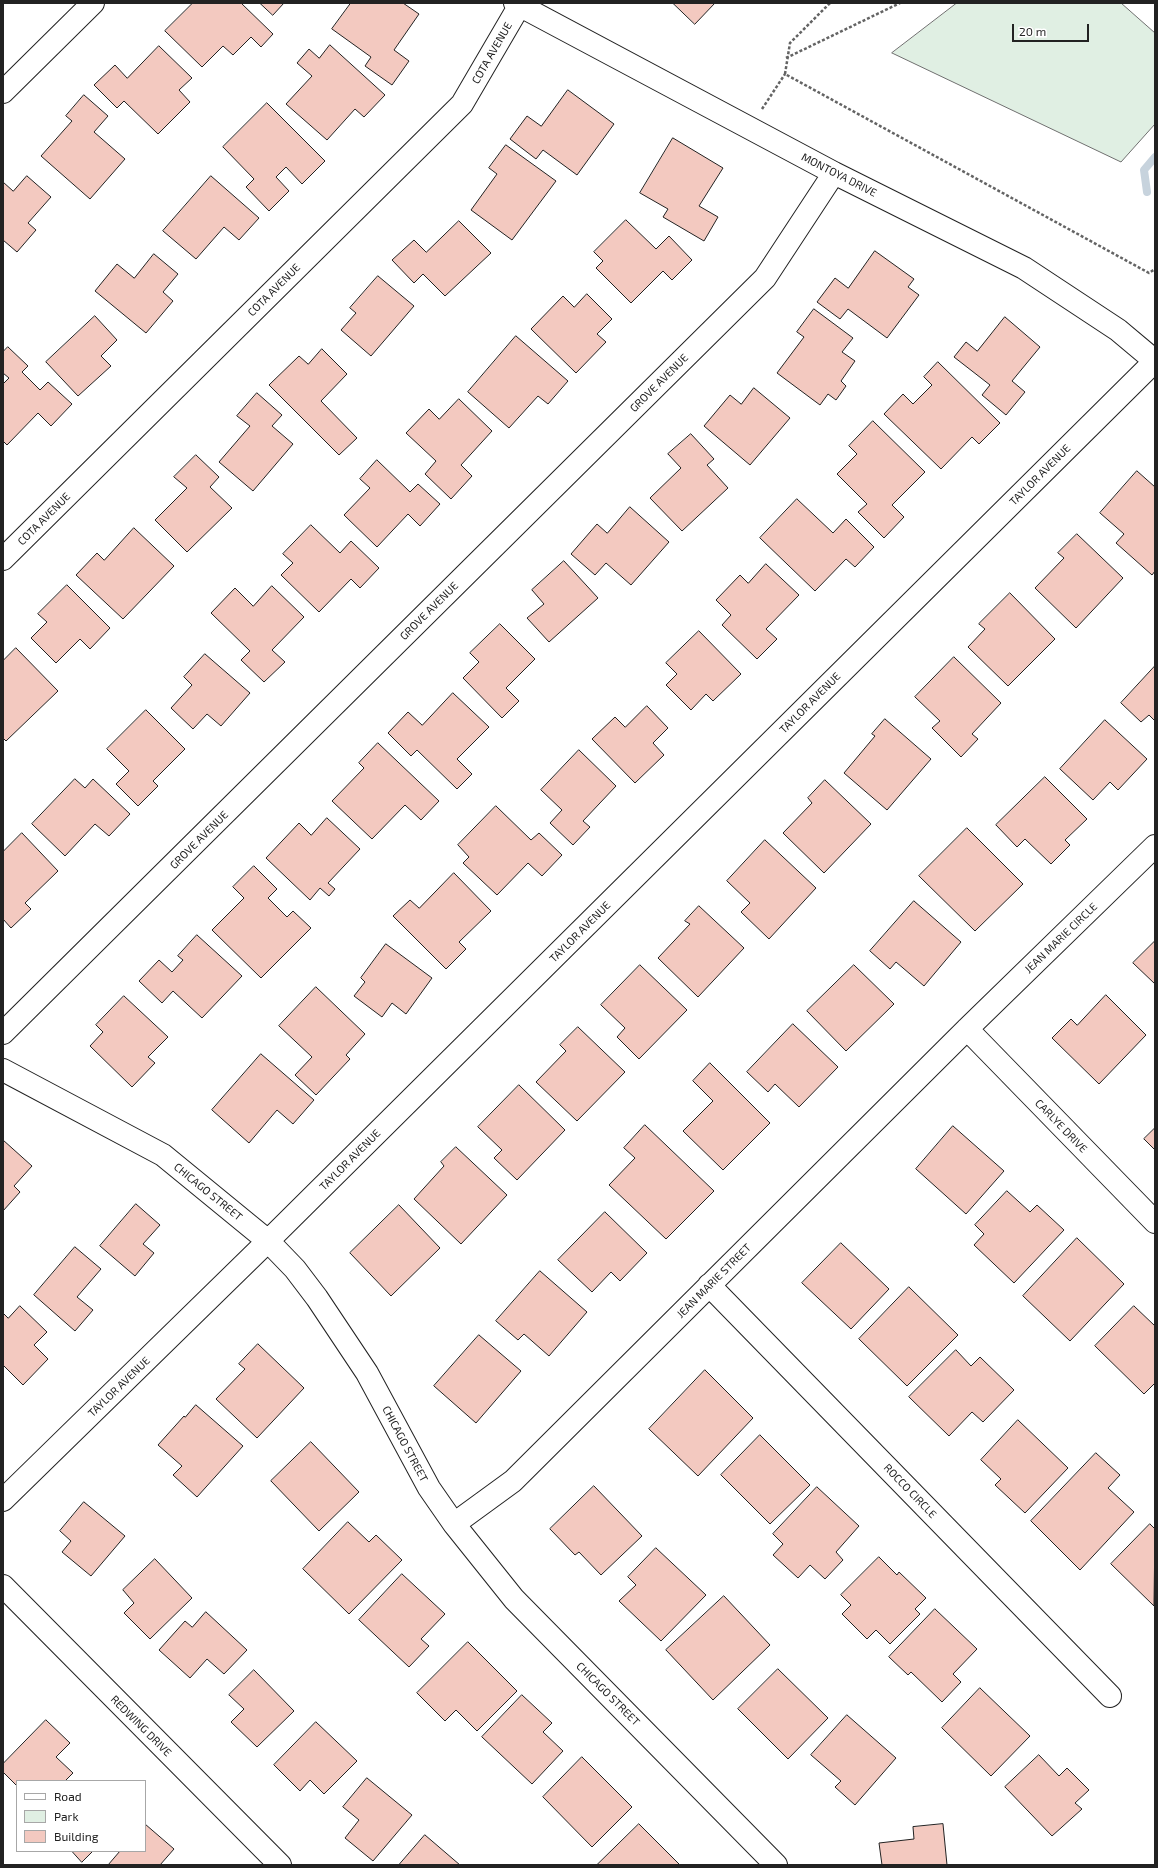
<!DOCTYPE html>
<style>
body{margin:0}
#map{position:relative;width:1158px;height:1868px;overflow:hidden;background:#fff;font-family:"Exo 2",sans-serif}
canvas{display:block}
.frame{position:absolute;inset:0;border:4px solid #222;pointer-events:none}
.legend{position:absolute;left:16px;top:1780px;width:130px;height:72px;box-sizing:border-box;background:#fff;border:1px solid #a7a7a7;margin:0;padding:5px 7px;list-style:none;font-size:12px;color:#222}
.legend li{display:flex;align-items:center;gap:8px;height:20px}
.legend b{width:20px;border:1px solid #a7a7a7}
.scale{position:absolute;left:1012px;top:24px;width:77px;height:18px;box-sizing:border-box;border:2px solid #222;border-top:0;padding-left:5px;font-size:12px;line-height:14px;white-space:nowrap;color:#222;-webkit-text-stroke:3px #fff;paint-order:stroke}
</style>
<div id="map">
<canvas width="1158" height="1868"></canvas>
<div class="frame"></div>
<ul class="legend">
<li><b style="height:5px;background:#fff"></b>Road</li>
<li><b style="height:11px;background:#e0efe3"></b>Park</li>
<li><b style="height:11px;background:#f3c9c0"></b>Building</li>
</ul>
<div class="scale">20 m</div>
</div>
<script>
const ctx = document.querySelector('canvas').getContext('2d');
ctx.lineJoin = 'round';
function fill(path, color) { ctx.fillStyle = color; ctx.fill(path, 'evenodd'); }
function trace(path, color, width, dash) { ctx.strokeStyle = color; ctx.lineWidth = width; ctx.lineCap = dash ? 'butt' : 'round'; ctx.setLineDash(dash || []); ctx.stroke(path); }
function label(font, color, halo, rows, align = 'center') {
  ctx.font = font + ' "Exo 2",sans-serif'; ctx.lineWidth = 3; ctx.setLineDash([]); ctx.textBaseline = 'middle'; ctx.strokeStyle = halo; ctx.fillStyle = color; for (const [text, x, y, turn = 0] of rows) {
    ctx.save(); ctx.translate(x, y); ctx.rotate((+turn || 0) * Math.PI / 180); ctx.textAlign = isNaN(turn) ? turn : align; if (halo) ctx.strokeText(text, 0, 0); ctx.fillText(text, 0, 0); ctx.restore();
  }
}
const green = new Path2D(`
 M 957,3 L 1121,3 L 1155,33 L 1155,124 L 1121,162 L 892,53 Z`);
fill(green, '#e0efe3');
trace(green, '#6f6f6f', 1);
trace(new Path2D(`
 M 1147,192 L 1144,170 L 1155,157`), '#c7d3dd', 8);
const building = new Path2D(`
 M 193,3 L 241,3 L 273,34 L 261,47 L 251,37 L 233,55 L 223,46 L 202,67 L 165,31 Z
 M 260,3 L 284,3 L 273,15 Z
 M 351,3 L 403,3 L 419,14 L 394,50 L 409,61 L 392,85 L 365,66 L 371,57 L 332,29 Z
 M 673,3 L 715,3 L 695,24 Z
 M 330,45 L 385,95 L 364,117 L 355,109 L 327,140 L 286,104 L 312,76 L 297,63 L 309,49 L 319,58 Z
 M 159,46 L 192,78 L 179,90 L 190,102 L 158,134 L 124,101 L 117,108 L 94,85 L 115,65 L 127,78 Z
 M 568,90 L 614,124 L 577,175 L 543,150 L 536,159 L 510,139 L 527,116 L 541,126 Z
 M 84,95 L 108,116 L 94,132 L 125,159 L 90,199 L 41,156 L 72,121 L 66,116 Z
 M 267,103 L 325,161 L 302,184 L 286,167 L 276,177 L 289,191 L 269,211 L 246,187 L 254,179 L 223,147 Z
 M 673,138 L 723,168 L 699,206 L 718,217 L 704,241 L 663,217 L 668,209 L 640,193 Z
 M 506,145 L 556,181 L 512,240 L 471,210 L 497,174 L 489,168 Z
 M 27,176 L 51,197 L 28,223 L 36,230 L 17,252 L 3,240 L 3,182 L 13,191 Z
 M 211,176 L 259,218 L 239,240 L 224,227 L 196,259 L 163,231 Z
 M 626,220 L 656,249 L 669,236 L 692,260 L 672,280 L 663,271 L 631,303 L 596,268 L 603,261 L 594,252 Z
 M 459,221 L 491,253 L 445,296 L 423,274 L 414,283 L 392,260 L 414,240 L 426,252 Z
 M 875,251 L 914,279 L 908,287 L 919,295 L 887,338 L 848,309 L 840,319 L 817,302 L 835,278 L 848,288 Z
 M 154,254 L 178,274 L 163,292 L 173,301 L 146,333 L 95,291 L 117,264 L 134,278 Z
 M 378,276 L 414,306 L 371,356 L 341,330 L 356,313 L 350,308 Z
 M 587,294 L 612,319 L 597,334 L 606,342 L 576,373 L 531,329 L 563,296 L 574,307 Z
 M 814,309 L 853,338 L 842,352 L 855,361 L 841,381 L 846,386 L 836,400 L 828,394 L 820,405 L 777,373 L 804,337 L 797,332 Z
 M 95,316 L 117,340 L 101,356 L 111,366 L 78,396 L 46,362 Z
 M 1005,317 L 1040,347 L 1012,381 L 1025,392 L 1006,415 L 982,395 L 990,385 L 954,357 L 966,342 L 977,351 Z
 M 516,336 L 568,381 L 548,404 L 538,396 L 509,428 L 468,392 Z
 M 8,347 L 28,366 L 22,372 L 40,390 L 48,382 L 72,404 L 51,426 L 38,413 L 7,445 L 3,441 L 3,384 L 9,378 L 3,373 L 3,352 Z
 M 322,349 L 347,374 L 321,401 L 357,438 L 339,455 L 269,385 L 299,356 L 308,364 Z
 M 938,362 L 1000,423 L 979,444 L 972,437 L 941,469 L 884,414 L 903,394 L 913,404 L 932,385 L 924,377 Z
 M 754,388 L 790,418 L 750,465 L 704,426 L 730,395 L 741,404 Z
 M 257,393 L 282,415 L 272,426 L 293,444 L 253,491 L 219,462 L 250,426 L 237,416 Z
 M 459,399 L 492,431 L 461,465 L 472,476 L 451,499 L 425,474 L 436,461 L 406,433 L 429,409 L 439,419 Z
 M 873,421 L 925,472 L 892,505 L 904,517 L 884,538 L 858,512 L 867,504 L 837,474 L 857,454 L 849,446 Z
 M 691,434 L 714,459 L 707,465 L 728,488 L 682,531 L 650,498 L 681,468 L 668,454 Z
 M 196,455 L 219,477 L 210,487 L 232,508 L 187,552 L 155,520 L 187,488 L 174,477 Z
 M 377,460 L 410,492 L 418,484 L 440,504 L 420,526 L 408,514 L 377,547 L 344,515 L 370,488 L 360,479 Z
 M 1137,471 L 1155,487 L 1155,571 L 1152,575 L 1116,543 L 1124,534 L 1100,513 Z
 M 797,499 L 833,533 L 846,519 L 874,547 L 855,567 L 846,559 L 815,591 L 760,538 Z
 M 630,507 L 669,542 L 631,585 L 606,563 L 595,575 L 571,554 L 597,524 L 607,533 Z
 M 311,525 L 340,553 L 351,541 L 379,568 L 360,588 L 351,579 L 319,612 L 281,575 L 293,563 L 283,554 Z
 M 134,528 L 174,566 L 123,619 L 76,575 L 97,553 L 104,560 Z
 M 1077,534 L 1123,578 L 1076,628 L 1035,588 L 1064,558 L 1058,553 Z
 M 564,561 L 598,598 L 549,642 L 527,618 L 544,604 L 532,590 Z
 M 766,564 L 799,595 L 766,629 L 777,639 L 757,659 L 722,625 L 731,615 L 716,600 L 740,575 L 748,583 Z
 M 67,585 L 110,628 L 90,649 L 80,639 L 56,663 L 31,638 L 47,622 L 38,614 Z
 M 272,586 L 304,617 L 272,650 L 285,662 L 264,682 L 241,660 L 250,651 L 211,613 L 235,588 L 253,606 Z
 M 1010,593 L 1055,639 L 1008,686 L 968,647 L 985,629 L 979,624 Z
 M 500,624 L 535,659 L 506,688 L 519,701 L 502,718 L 463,678 L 479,662 L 470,653 Z
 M 699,631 L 741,674 L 713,701 L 706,694 L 691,710 L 666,685 L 677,674 L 666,663 Z
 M 16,648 L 58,691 L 6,741 L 3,738 L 3,661 Z
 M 205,654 L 250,693 L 221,726 L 207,714 L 193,729 L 171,708 L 192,685 L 184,677 Z
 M 954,657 L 1001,703 L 972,734 L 978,739 L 961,757 L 932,728 L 940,721 L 915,697 Z
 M 1155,666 L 1155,721 L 1149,715 L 1141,722 L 1121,703 Z
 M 453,693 L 489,727 L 457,759 L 472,774 L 457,789 L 417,750 L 411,756 L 388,733 L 408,712 L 422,725 Z
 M 647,706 L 668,728 L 653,743 L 664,755 L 635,783 L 592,739 L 615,717 L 625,727 Z
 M 146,710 L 185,749 L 153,781 L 158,786 L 138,806 L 116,784 L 129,771 L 107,749 Z
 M 885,719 L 931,759 L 887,810 L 844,773 L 875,736 L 872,734 Z
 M 1105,720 L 1147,759 L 1118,790 L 1110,782 L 1093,800 L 1060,769 Z
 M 378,743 L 439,801 L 421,820 L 405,805 L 372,839 L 332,801 L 364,768 L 359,763 Z
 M 579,750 L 616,786 L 583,821 L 590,827 L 573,845 L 550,823 L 562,810 L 541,790 Z
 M 1045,777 L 1087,819 L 1065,840 L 1070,845 L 1051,864 L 1025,839 L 1017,847 L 996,825 Z
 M 75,779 L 85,788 L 93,779 L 130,814 L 109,836 L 95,824 L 65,856 L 32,824 Z
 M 825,780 L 871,824 L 824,873 L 783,833 L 812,803 L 808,798 Z
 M 496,806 L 531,840 L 539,833 L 562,855 L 542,876 L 528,863 L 497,895 L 463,863 L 469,857 L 458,845 Z
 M 327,818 L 360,849 L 328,883 L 335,889 L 329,896 L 320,888 L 310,900 L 266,858 L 299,823 L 311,835 Z
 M 967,828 L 1023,884 L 975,931 L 919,876 Z
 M 22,833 L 58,871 L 25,903 L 31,909 L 11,928 L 3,919 L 3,852 Z
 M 765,840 L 816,888 L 769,939 L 741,912 L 750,903 L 727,881 Z
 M 254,866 L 277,889 L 268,898 L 287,917 L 293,911 L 311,928 L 261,978 L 212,930 L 244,898 L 233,887 Z
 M 454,873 L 491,911 L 459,942 L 466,949 L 446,969 L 393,916 L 410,900 L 419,908 Z
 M 914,901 L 961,942 L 924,986 L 896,962 L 890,969 L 870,951 Z
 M 699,906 L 744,948 L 698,997 L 658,958 L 690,924 L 685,921 Z
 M 197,935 L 242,976 L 202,1018 L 173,991 L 162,1003 L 139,981 L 159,960 L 172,972 L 183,960 L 178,956 Z
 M 1155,941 L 1155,984 L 1133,963 Z
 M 386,944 L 432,978 L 406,1014 L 392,1003 L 382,1017 L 354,996 L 365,982 L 361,978 Z
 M 640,965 L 687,1010 L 639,1059 L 617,1037 L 625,1028 L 601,1005 Z
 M 854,965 L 894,1004 L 846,1051 L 807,1011 Z
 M 316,987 L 365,1034 L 346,1055 L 350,1059 L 316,1095 L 295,1075 L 312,1057 L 279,1026 Z
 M 1106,995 L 1146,1035 L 1099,1084 L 1052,1038 L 1071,1019 L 1077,1025 Z
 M 124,996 L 168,1037 L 148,1057 L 155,1063 L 132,1087 L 90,1046 L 103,1032 L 96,1025 Z
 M 793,1024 L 838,1067 L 799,1107 L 775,1084 L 768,1092 L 747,1072 Z
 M 578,1027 L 625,1072 L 577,1121 L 536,1082 L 566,1051 L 560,1045 Z
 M 261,1054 L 314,1100 L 293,1124 L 277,1110 L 249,1143 L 212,1110 Z
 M 710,1063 L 770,1123 L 723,1170 L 683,1131 L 713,1101 L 693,1081 Z
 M 519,1085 L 565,1130 L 517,1180 L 494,1158 L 502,1150 L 478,1127 Z
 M 645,1125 L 714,1191 L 666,1239 L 609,1185 L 635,1158 L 624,1148 Z
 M 953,1126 L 1004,1171 L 966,1214 L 916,1169 Z
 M 1155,1128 L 1155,1150 L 1144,1139 Z
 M 3,1140 L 32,1166 L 14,1186 L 20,1192 L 3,1211 Z
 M 456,1147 L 507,1195 L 461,1244 L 414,1199 L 444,1166 L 441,1162 Z
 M 1007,1191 L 1030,1212 L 1037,1205 L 1064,1230 L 1014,1283 L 974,1245 L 984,1234 L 975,1225 Z
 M 136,1204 L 160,1225 L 143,1244 L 154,1253 L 135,1276 L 100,1246 Z
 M 399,1205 L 440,1248 L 391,1296 L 350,1253 Z
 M 605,1212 L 647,1253 L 620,1281 L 611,1272 L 592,1292 L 558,1260 Z
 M 1077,1238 L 1124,1284 L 1070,1341 L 1023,1296 Z
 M 841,1243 L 889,1289 L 851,1329 L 802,1283 Z
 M 75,1247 L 101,1269 L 77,1297 L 93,1310 L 75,1331 L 34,1295 Z
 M 540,1271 L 587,1312 L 549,1356 L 524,1334 L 518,1340 L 496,1321 Z
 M 909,1287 L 958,1335 L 907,1386 L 859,1339 Z
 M 20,1306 L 47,1332 L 34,1345 L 48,1359 L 23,1385 L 3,1365 L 3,1313 L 8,1318 Z
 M 1134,1306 L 1155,1326 L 1155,1383 L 1144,1394 L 1095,1346 Z
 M 479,1335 L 521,1371 L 476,1423 L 434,1386 Z
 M 258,1344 L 304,1388 L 257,1438 L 216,1399 L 245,1369 L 239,1364 Z
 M 956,1350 L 971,1366 L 980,1357 L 1014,1390 L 983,1422 L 972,1412 L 949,1436 L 909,1397 Z
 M 705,1370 L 753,1418 L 698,1476 L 649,1429 Z
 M 196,1405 L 243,1446 L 197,1497 L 173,1475 L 182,1466 L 158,1445 L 184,1416 L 185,1417 Z
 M 1018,1420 L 1068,1468 L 1025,1513 L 995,1485 L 1001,1479 L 981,1460 Z
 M 760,1435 L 810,1485 L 770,1524 L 721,1475 Z
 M 311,1442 L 359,1492 L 319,1531 L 271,1481 Z
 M 1096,1453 L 1120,1475 L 1108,1488 L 1134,1512 L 1080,1570 L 1031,1521 Z
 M 594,1486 L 642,1536 L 601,1575 L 579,1552 L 575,1555 L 550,1529 Z
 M 817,1487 L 859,1526 L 836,1552 L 843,1560 L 825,1579 L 810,1565 L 798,1578 L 773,1555 L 783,1544 L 773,1534 Z
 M 84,1502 L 125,1536 L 91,1576 L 62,1552 L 71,1541 L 60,1531 Z
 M 348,1522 L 369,1542 L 376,1535 L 402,1560 L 349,1614 L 303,1569 Z
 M 1150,1524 L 1155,1529 L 1154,1606 L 1111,1564 Z
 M 656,1548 L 706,1595 L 661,1641 L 619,1601 L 636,1585 L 628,1577 Z
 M 879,1557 L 897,1575 L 899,1572 L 926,1598 L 915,1609 L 920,1614 L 890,1644 L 876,1630 L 867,1639 L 842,1614 L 851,1605 L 841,1595 Z
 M 155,1559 L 192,1598 L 150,1639 L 124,1613 L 134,1603 L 123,1590 Z
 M 402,1574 L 445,1614 L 421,1639 L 429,1646 L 409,1667 L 359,1620 Z
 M 724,1596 L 770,1645 L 713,1700 L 666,1650 Z
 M 935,1609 L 977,1649 L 953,1674 L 961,1682 L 942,1702 L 911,1672 L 908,1675 L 889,1657 Z
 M 206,1612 L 247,1650 L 224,1674 L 207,1659 L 190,1678 L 159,1650 L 185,1621 L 192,1627 Z
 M 468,1642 L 517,1691 L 477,1731 L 456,1710 L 445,1721 L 417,1693 Z
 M 778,1669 L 828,1718 L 788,1759 L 738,1709 Z
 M 254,1670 L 294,1711 L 257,1747 L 231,1722 L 244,1709 L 229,1695 Z
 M 980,1688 L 1030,1736 L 991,1776 L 942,1728 Z
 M 522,1695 L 552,1723 L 543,1732 L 563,1751 L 532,1784 L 482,1737 Z
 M 847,1715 L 896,1758 L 855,1805 L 835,1787 L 841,1781 L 811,1755 Z
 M 46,1720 L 70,1743 L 56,1757 L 73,1773 L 65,1781 L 17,1781 L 17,1786 L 3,1772 L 3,1764 Z
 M 316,1722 L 357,1761 L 324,1794 L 310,1780 L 300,1791 L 274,1765 Z
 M 1039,1755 L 1059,1776 L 1067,1768 L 1089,1790 L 1075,1803 L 1082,1809 L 1052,1836 L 1005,1787 Z
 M 582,1757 L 632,1807 L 592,1847 L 543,1797 Z
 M 367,1778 L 412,1815 L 373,1861 L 345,1838 L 359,1820 L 343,1807 Z
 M 145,1824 L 174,1849 L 160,1865 L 108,1865 L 120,1851 L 145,1851 Z
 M 639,1824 L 680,1865 L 597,1865 Z
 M 943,1824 L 947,1865 L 882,1865 L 879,1843 L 914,1839 L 913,1827 Z
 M 425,1835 L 460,1865 L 399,1865 Z
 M 72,1851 L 93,1851 L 82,1862 Z`);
fill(building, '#f3c9c0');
trace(building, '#222', 1);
const minor = new Path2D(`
 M 515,3 L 834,173 L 1024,268 L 1118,330 L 1155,361
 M 3,92 L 93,3
 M 3,559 L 462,104 L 521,3
 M 967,1029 L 1155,1222
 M 3,1033 L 765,278 L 834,173
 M 3,1070 L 163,1155 L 268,1241 L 295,1269 L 317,1298 L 367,1373 L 429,1488 L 454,1524 L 514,1599 L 776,1865
 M 709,1285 L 1110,1696
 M 3,1500 L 268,1241 L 1155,361
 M 454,1524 L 513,1481 L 967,1029 L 1155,846
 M 3,1586 L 280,1865`);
trace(minor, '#222', 24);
trace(new Path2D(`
 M 830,3 L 790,43 L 785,74 L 1149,273 L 1155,269
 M 786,58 L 900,3
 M 762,109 L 785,74`), '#646464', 2.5, [3, 2]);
trace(minor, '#fff', 22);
label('11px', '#222', '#fff', [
 ["COTA AVENUE",492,53,-60],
 ["MONTOYA DRIVE",839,175,27],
 ["COTA AVENUE",274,290,-45],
 ["GROVE AVENUE",659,383,-45],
 ["TAYLOR AVENUE",1040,475,-45],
 ["COTA AVENUE",44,519,-45],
 ["GROVE AVENUE",429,611,-45],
 ["TAYLOR AVENUE",810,703,-45],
 ["GROVE AVENUE",199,840,-45],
 ["TAYLOR AVENUE",580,932,-45],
 ["JEAN MARIE CIRCLE",1061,938,-44],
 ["CARLYE DRIVE",1061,1126,46],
 ["TAYLOR AVENUE",350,1160,-45],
 ["CHICAGO STREET",208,1192,39],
 ["JEAN MARIE STREET",714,1281,-45],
 ["TAYLOR AVENUE",119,1387,-44],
 ["CHICAGO STREET",405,1444,62],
 ["ROCCO CIRCLE",910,1491,46],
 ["CHICAGO STREET",608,1694,45],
 ["REDWING DRIVE",141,1726,45]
]);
</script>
